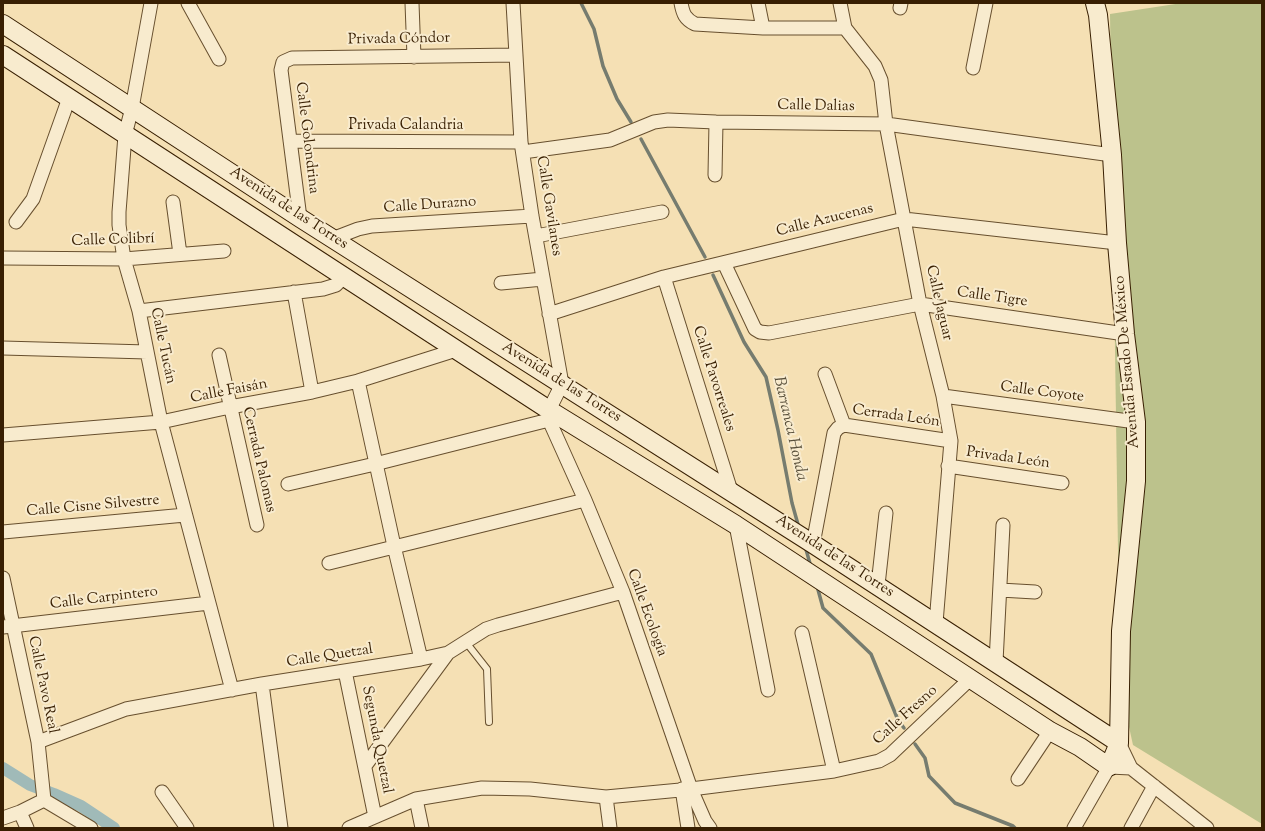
<!DOCTYPE html>
<meta charset="utf-8">
<style>
body{margin:0}
#map{position:relative;width:1265px;height:831px;overflow:hidden;background:#f5e0b4;font-family:"Sorts Mill Goudy",serif}
canvas{display:block}
.frame{position:absolute;inset:0;border:4px solid #381f02;pointer-events:none}
</style>
<div id="map">
<canvas width="1265" height="831"></canvas>
<div class="frame"></div>
</div>
<script>
const ctx = document.querySelector('canvas').getContext('2d');
ctx.lineJoin = 'round';
function fill(path, color) { ctx.fillStyle = color; ctx.fill(path, 'evenodd'); }
function trace(path, color, width, dash) { ctx.strokeStyle = color; ctx.lineWidth = width; ctx.lineCap = dash ? 'butt' : 'round'; ctx.setLineDash(dash || []); ctx.stroke(path); }
function label(font, color, halo, rows, align = 'center') {
  ctx.font = font + ' "Sorts Mill Goudy",serif'; ctx.lineWidth = 4; ctx.setLineDash([]); ctx.textBaseline = 'middle'; ctx.strokeStyle = halo; ctx.fillStyle = color; for (const [text, x, y, turn = 0] of rows) {
    ctx.save(); ctx.translate(x, y); ctx.rotate((+turn || 0) * Math.PI / 180); ctx.textAlign = isNaN(turn) ? turn : align; if (halo) ctx.strokeText(text, 0, 0); ctx.fillText(text, 0, 0); ctx.restore();
  }
}
fill(new Path2D(`
 M 1182,3 L 1262,3 L 1262,824 L 1133,745 L 1120,686 L 1110,14 Z`), '#bcc28c');
trace(new Path2D(`
 M 581,3 L 594,29 L 603,66 L 617,99 L 631,122
 M 641,139 L 705,257
 M 713,275 L 744,342 L 766,377 L 778,430 L 792,503 L 799,528
 M 805,546 L 811,567
 M 817,586 L 823,608 L 871,654 L 898,720 L 904,728
 M 915,744 L 925,758 L 929,776 L 955,803 L 1013,826 L 1015,828`), '#767c6f', 3.5);
trace(new Path2D(`
 M 3,768 L 30,785 L 54,794 L 81,806 L 114,828`), '#a0bab8', 12);
const service = new Path2D(`
 M 465,641 L 487,669 L 489,722`);
const minor = new Path2D(`
 M 151,3 L 132,108 L 125,135 L 119,212 L 119,225 L 124,259 L 139,311 L 161,422 L 232,690
 M 188,3 L 219,59
 M 412,3 L 414,57
 M 513,3 L 521,142 L 532,216 L 562,384 L 549,410 L 549,420 L 585,500 L 623,592 L 691,789 L 705,821 L 710,828
 M 681,3 C 683,14 685,19 695,24 L 763,28 L 845,28
 M 758,3 L 763,28
 M 840,3 L 845,28 L 875,66 L 881,80 L 886,124 L 920,304 L 943,396 L 951,441 L 936,623
 M 900,8 L 901,3
 M 973,68 L 986,3
 M 290,141 L 521,142
 M 523,152 L 610,140 L 654,122 L 668,120 L 716,122 L 886,124 L 1112,155
 M 715,175 L 716,122
 M 173,202 L 180,254
 M 300,218 L 281,70 L 283,62 L 292,58 L 516,55
 M 16,222 L 33,199 L 69,98
 M 536,236 L 662,212
 M 332,239 L 358,229 L 372,226 L 532,216
 M 3,258 L 124,259 L 224,251
 M 724,263 L 755,329 L 760,332 L 769,333 L 920,304 L 1125,334
 M 664,277 L 731,491
 M 501,283 L 543,279
 M 294,292 L 312,392
 M 139,311 L 323,289 L 336,285 L 344,277
 M 549,314 L 664,277 L 904,219 L 1117,243
 M 3,348 L 147,352
 M 219,355 L 257,525
 M 825,374 L 844,425
 M 358,381 L 394,546 L 421,659
 M 943,396 L 1136,422
 M 3,435 L 161,422 L 230,407 L 312,392 L 358,381 L 456,350
 M 948,466 L 1062,483
 M 288,484 L 375,464 L 549,420
 M 736,525 L 768,690
 M 3,532 L 185,515
 M 813,544 L 834,433 L 838,428 L 844,425 L 951,441
 M 329,563 L 585,500
 M 3,578 L 38,742 L 44,800
 M 878,585 L 886,513
 M 1000,590 L 1035,592
 M 3,627 L 209,603
 M 802,633 L 834,771
 M 996,662 L 1003,525
 M 345,671 L 375,817
 M 262,684 L 281,828
 M 38,742 L 126,709 L 262,684 L 421,659 L 448,653 L 486,629 L 498,625 L 623,592
 M 1119,743 L 1131,768 L 1207,828
 M 365,766 L 448,653
 M 1018,779 L 1050,731
 M 682,789 L 688,828
 M 162,792 L 187,828
 M 606,797 L 610,828
 M 416,799 L 422,828
 M 44,800 L 91,828
 M 20,812 L 27,828
 M 3,818 L 20,812 L 44,800
 M 349,828 L 416,799 L 482,788 L 530,789 L 606,797 L 691,789 L 834,771 L 879,761 L 890,755 L 970,679
 M 1074,828 L 1109,767 L 1131,768
 M 1131,828 L 1154,786`);
const secondary = new Path2D(`
 M 3,24 L 300,218 L 813,544 L 1119,743
 M 3,55 L 549,410 L 736,525 L 1050,731 L 1080,747 L 1109,767 L 1119,743 L 1121,631 L 1136,481 L 1136,422 L 1125,334 L 1117,243 L 1112,155 L 1098,15 L 1095,3`);
trace(service, '#674f2e', 8);
trace(minor, '#674f2e', 15);
trace(secondary, '#381f02', 20);
trace(service, '#f8ebce', 6);
trace(minor, '#f8ebce', 13);
trace(secondary, '#f8ebce', 18);
label('15px', '#381f02', '#f8ebce', [
 ["Privada Cóndor",399,40,-1],
 ["Calle Dalias",816,107,1],
 ["Privada Calandria",406,126],
 ["Calle Golondrina",306,138,83],
 ["Calle Durazno",430,206,-4],
 ["Calle Gavilanes",548,206,81],
 ["Avenida de las Torres",288,209,33],
 ["Calle Azucenas",825,221,-14],
 ["Calle Colibrí",113,241,-2],
 ["Calle Tigre",992,298,8],
 ["Calle Jaguar",938,303,77],
 ["Calle Tucán",162,346,78],
 ["Avenida Estado De México",1128,362,-95],
 ["Calle Pavorreales",713,379,72],
 ["Avenida de las Torres",561,383,32],
 ["Calle Faisán",229,392,-11],
 ["Calle Coyote",1042,393,7],
 ["Cerrada León",896,417,8],
 ["Privada León",1008,459,8],
 ["Cerrada Palomas",258,460,77],
 ["Calle Cisne Silvestre",93,507,-5],
 ["Avenida de las Torres",834,557,33],
 ["Calle Carpintero",104,599,-7],
 ["Calle Ecología",646,613,70],
 ["Calle Quetzal",330,657,-9],
 ["Calle Pavo Real",42,685,78],
 ["Calle Fresno",906,716,-42],
 ["Segunda Quetzal",376,740,79]
]);
label('italic 16px', '#574e39', '#f8ebce', [
 ["Barranca Honda",789,429,77]
]);
</script>
